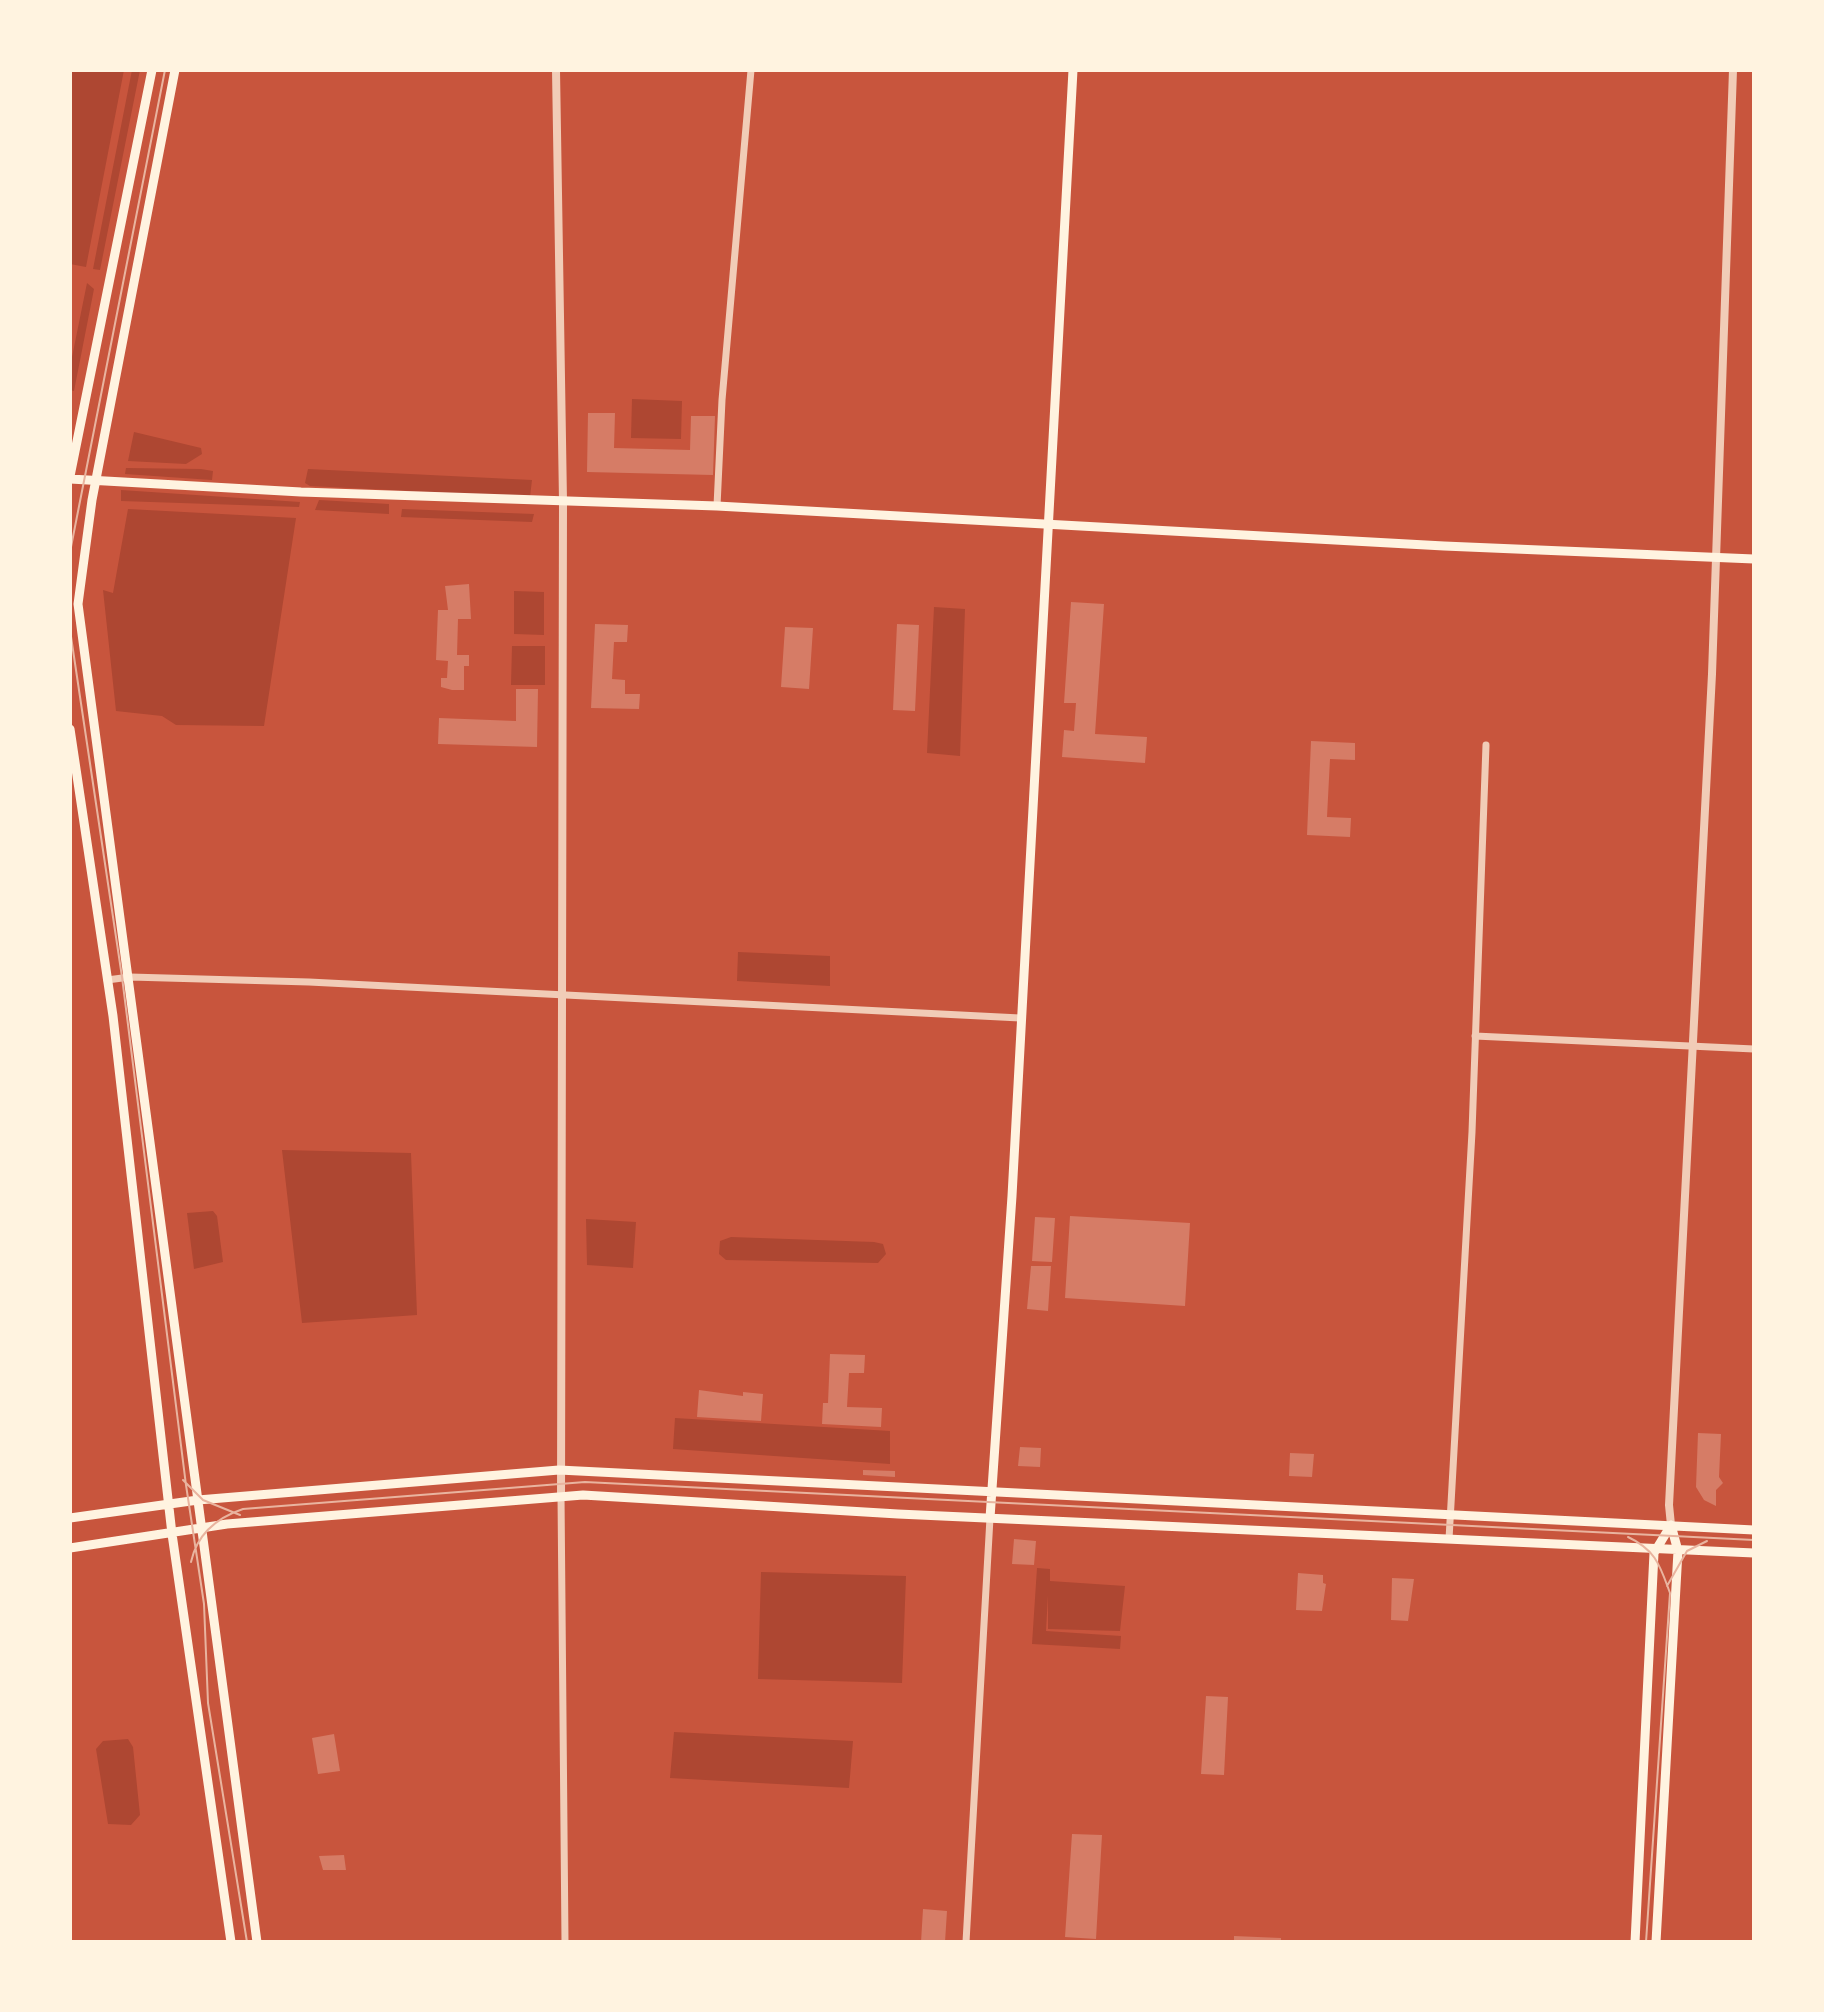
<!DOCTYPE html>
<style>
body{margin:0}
#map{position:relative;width:1824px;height:2012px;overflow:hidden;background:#c8553d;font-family:"IBM Plex Serif",serif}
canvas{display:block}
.frame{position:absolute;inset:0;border:72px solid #fff3e0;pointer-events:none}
</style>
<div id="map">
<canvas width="1824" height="2012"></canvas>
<div class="frame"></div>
</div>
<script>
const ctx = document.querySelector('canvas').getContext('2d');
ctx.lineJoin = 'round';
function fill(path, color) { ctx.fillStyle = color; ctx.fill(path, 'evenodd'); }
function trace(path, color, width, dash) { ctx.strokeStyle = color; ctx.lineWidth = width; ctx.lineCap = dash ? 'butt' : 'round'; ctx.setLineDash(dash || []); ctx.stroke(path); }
fill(new Path2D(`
 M 70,70 L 124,70 L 86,267 L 70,264 Z
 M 132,70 L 140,70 L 100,270 L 93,269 Z
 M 87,283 L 94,289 L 74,391 L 70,390 L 70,367 Z
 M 632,399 L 682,401 L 681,439 L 631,438 Z
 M 134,432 L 201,448 L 202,454 L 186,464 L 128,461 Z
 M 126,468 L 201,469 L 213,471 L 212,480 L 125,474 Z
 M 308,469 L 532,480 L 530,497 L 310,486 L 305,483 Z
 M 121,490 L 300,502 L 299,507 L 121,501 Z
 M 319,500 L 389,504 L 389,514 L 315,510 Z
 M 128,509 L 296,518 L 264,726 L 176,725 L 162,716 L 116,711 L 103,590 L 113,593 Z
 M 402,509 L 534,514 L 532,522 L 401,517 Z
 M 514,591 L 544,592 L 544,635 L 514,634 Z
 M 934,607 L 965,609 L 960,756 L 927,753 Z
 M 512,646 L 545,646 L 545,685 L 511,685 Z
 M 738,952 L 830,956 L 830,986 L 737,981 Z
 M 282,1150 L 411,1153 L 417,1315 L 302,1323 Z
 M 213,1211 L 217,1216 L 223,1262 L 194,1269 L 187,1213 Z
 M 586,1219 L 636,1222 L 633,1268 L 587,1265 Z
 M 731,1237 L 874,1242 L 883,1244 L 886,1254 L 878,1263 L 726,1260 L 719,1254 L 720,1241 Z
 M 675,1418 L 890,1431 L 890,1464 L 673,1449 Z
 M 1037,1568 L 1050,1569 L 1050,1581 L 1125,1586 L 1120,1631 L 1048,1629 L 1048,1595 L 1046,1631 L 1121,1636 L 1120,1649 L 1032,1644 Z
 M 761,1572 L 906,1576 L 902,1683 L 758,1679 Z
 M 674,1732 L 853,1741 L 849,1788 L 670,1778 Z
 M 128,1739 L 133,1747 L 140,1815 L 131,1825 L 108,1824 L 96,1749 L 103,1741 Z`), '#ae4732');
fill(new Path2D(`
 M 588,413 L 615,413 L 614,448 L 690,450 L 691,416 L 715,416 L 713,475 L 587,472 Z
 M 469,584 L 471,619 L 458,619 L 457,655 L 469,655 L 469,666 L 464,666 L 464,690 L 452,690 L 441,687 L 441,678 L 447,678 L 448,661 L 436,660 L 438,610 L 448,610 L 445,586 Z
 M 1071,602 L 1104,604 L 1095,734 L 1147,737 L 1145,763 L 1062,757 L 1064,730 L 1074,731 L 1076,703 L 1064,703 Z
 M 595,624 L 628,625 L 627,642 L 614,642 L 612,679 L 625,680 L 625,694 L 640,694 L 639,709 L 591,708 Z
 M 897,624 L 919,625 L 915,711 L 893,710 Z
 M 785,627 L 813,628 L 809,689 L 781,687 Z
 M 516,689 L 538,689 L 537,747 L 438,744 L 439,718 L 516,721 Z
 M 1311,741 L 1355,743 L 1355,760 L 1330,759 L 1327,817 L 1351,818 L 1350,837 L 1307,835 Z
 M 1070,1216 L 1190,1223 L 1185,1306 L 1065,1298 Z
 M 1035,1217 L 1055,1218 L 1052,1262 L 1032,1261 Z
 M 1031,1266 L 1051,1266 L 1048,1311 L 1027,1309 Z
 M 830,1354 L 865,1355 L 864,1373 L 849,1373 L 847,1407 L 882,1408 L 881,1427 L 822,1424 L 823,1403 L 828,1403 Z
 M 699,1390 L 743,1396 L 743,1392 L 763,1394 L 761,1421 L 697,1417 Z
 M 1698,1433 L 1721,1434 L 1719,1477 L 1723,1483 L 1716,1490 L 1716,1506 L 1704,1500 L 1696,1487 Z
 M 1020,1447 L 1041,1448 L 1040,1467 L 1018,1466 Z
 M 1290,1453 L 1314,1454 L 1312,1477 L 1289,1476 Z
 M 863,1470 L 895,1471 L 895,1477 L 863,1475 Z
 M 1014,1539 L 1036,1541 L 1034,1565 L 1012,1564 Z
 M 1298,1573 L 1323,1575 L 1323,1583 L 1326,1584 L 1322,1611 L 1296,1610 Z
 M 1392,1578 L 1414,1579 L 1408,1621 L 1391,1620 Z
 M 1206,1696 L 1228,1697 L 1224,1775 L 1201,1774 Z
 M 334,1734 L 340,1771 L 318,1774 L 312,1738 Z
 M 1072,1834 L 1102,1835 L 1096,1939 L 1065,1937 Z
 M 344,1855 L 346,1870 L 323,1870 L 319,1856 Z
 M 923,1909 L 947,1911 L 945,1942 L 921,1942 Z
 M 1234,1936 L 1281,1938 L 1281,1942 L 1234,1942 Z`), '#d67c66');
trace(new Path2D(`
 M 717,506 L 722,400 L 751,70
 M 107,980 L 130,977 L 309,982 L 1020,1018
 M 1475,1036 L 1754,1049
 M 561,1495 L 565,1942
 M 1449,1539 L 1472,1132 L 1486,745
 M 966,1942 L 990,1518`), '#f1ccb7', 7);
trace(new Path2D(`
 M 556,70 L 563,501 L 561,1495
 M 1671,1525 L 1669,1505 L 1712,674 L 1733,70`), '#f1ccb7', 8);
trace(new Path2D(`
 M 175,70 L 92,500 L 78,604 L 257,1942
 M 70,476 L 152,70
 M 70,479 L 301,492 L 717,506 L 1444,546 L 1754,559
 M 70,729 L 113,1016 L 172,1534 L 231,1942
 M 70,1518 L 198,1500 L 559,1470 L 1754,1530
 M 990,1518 L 1012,1196 L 1073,70
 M 70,1548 L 227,1524 L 583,1495 L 898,1514 L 1754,1553
 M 1635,1942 L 1654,1553 L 1671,1525
 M 1656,1942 L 1678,1551 L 1671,1525`), '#fff3e0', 9);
trace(new Path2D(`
 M 70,552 L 165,70
 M 70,630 L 122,977 L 186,1485 L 204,1604 L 208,1703 L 247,1942
 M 183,1480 L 203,1500 L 240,1515
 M 1628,1537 C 1656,1550 1660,1566 1670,1593 L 1646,1942
 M 191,1562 C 197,1534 216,1518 243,1509 L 585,1482 L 1754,1540
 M 1667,1586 L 1687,1551 L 1707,1541`), '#e9b49f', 2);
</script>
